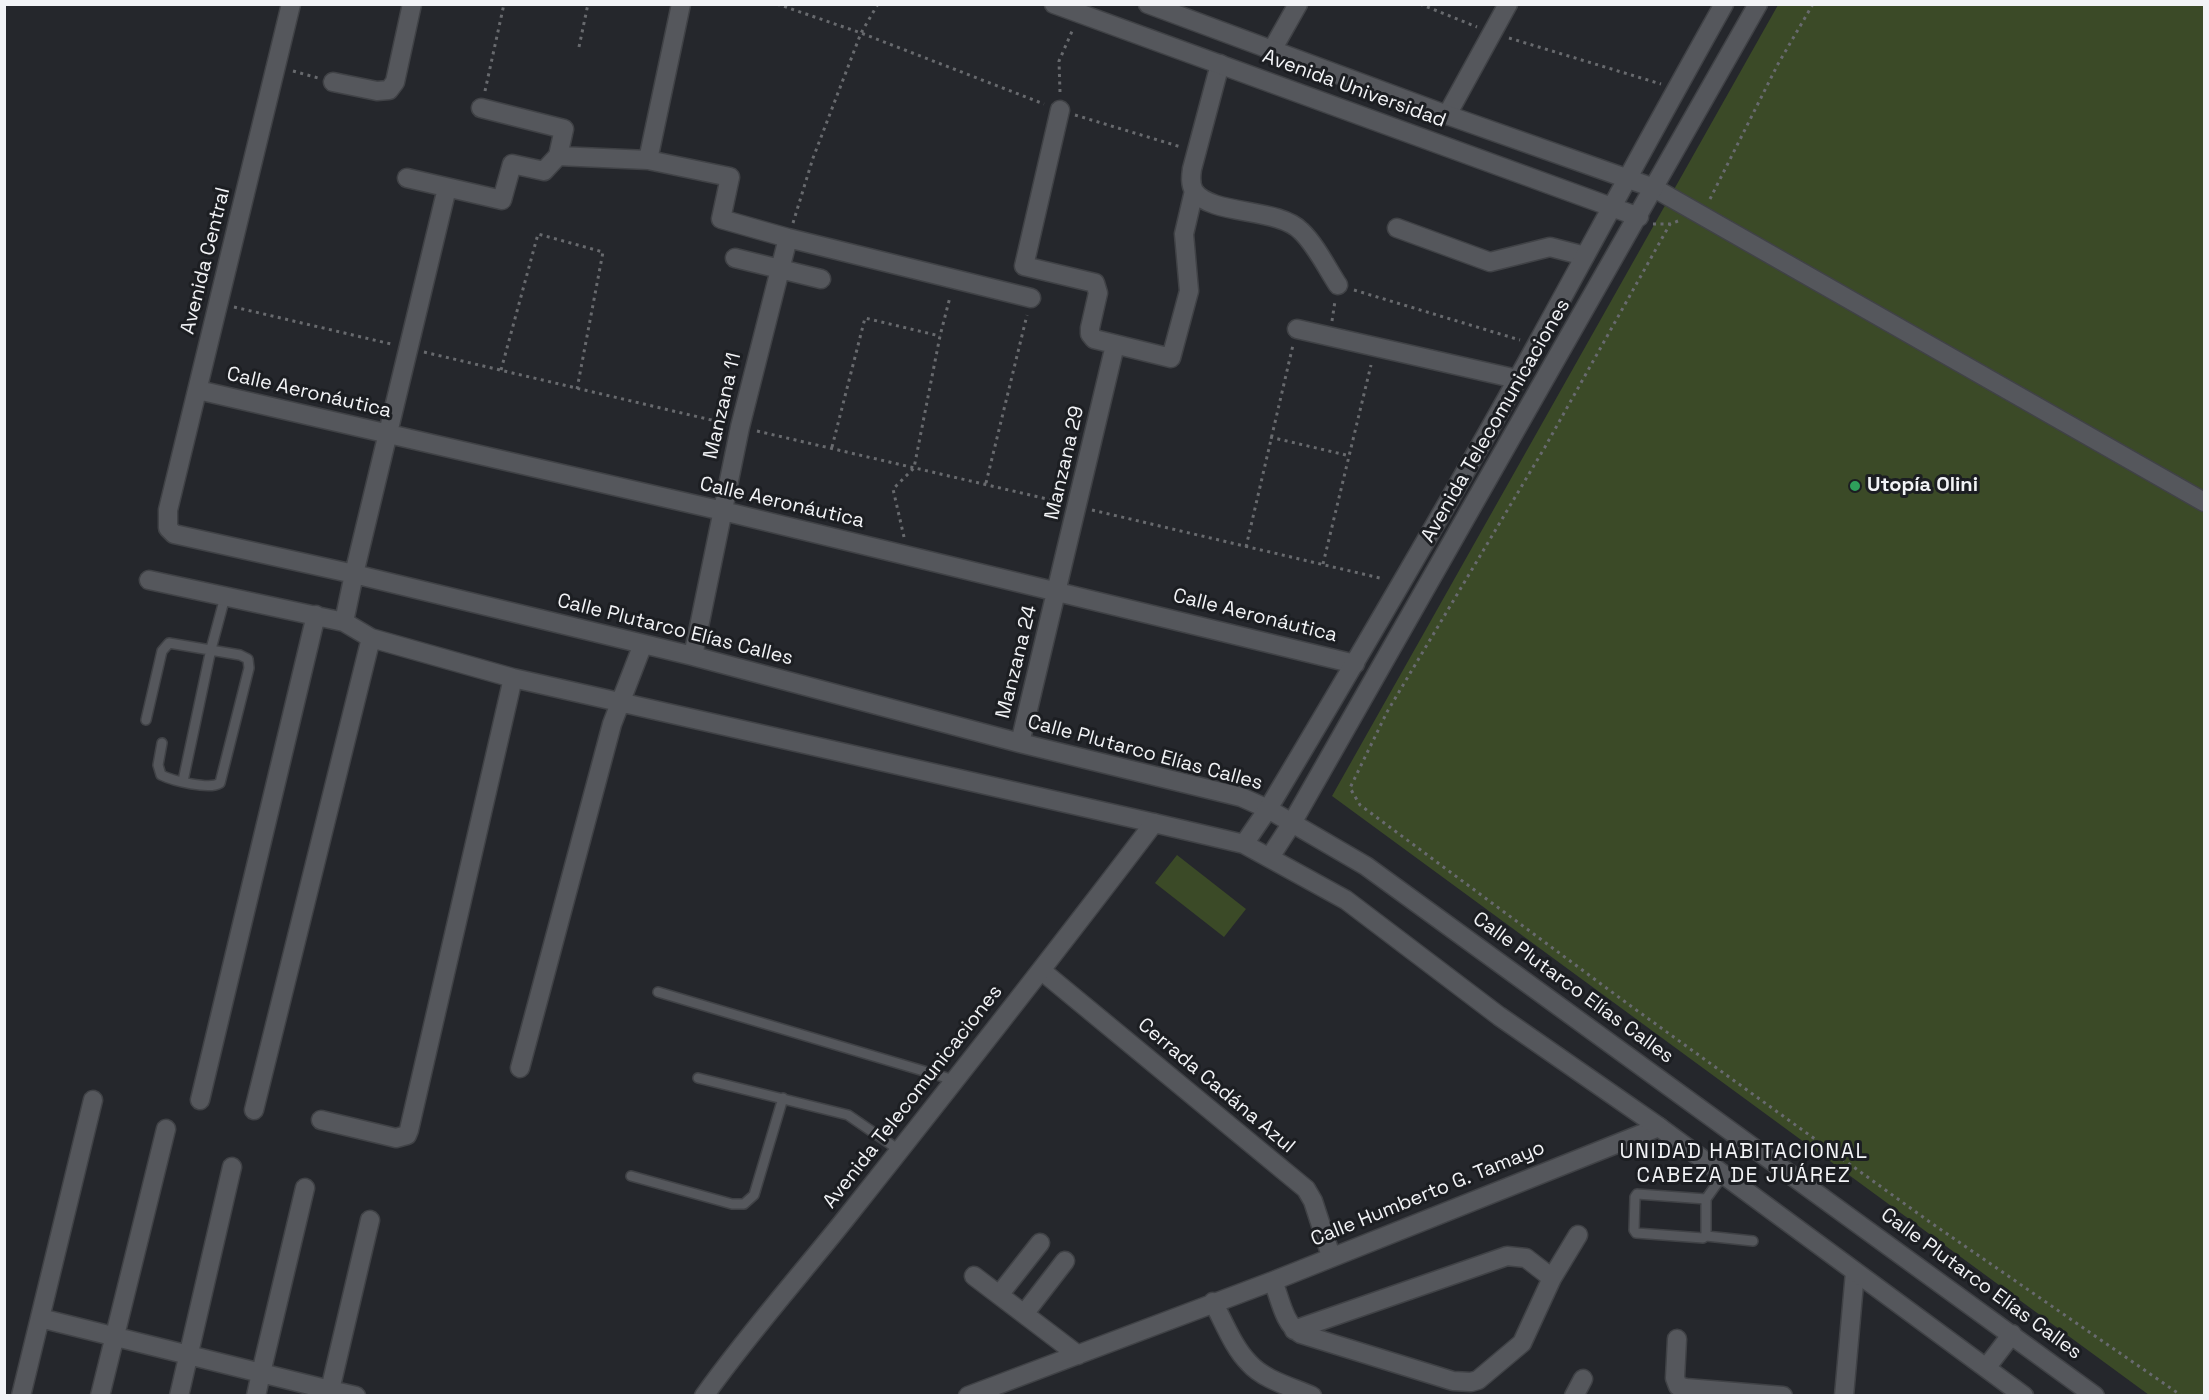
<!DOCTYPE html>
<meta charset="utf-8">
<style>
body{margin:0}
#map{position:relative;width:2209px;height:1400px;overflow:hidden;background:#25272c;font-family:"Space Grotesk",sans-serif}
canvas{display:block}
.frame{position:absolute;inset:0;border:6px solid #f2f3f6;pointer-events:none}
</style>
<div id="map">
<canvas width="2209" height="1400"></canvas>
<div class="frame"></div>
</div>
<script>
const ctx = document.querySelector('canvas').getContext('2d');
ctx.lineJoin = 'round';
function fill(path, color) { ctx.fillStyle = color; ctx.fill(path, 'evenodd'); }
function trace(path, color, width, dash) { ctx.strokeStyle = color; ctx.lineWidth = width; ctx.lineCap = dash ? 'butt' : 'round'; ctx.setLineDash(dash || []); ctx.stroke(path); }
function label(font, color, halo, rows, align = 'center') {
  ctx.font = font + ' "Space Grotesk",sans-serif'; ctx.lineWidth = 6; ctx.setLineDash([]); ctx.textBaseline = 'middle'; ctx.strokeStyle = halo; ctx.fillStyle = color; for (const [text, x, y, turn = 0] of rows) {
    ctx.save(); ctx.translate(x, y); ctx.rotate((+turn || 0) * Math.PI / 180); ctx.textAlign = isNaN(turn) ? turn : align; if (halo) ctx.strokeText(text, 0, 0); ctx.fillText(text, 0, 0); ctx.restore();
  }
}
fill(new Path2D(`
 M 1778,5 L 2204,5 L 2204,1395 L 2149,1395 L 1332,796 Z
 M 1177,855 L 1246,909 L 1224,937 L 1155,883 Z`), '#3b4a27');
const lane = new Path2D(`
 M 146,720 L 162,651 L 169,643 L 240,655 L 248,659 L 249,668 L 220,783 C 210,790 173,781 161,775 L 158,765 L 162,743
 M 183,781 L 211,649 L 225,597
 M 658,992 L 954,1080
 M 698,1078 L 848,1115 L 899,1150
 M 1723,1175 L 1706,1199 L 1637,1194 L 1635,1197 L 1634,1230 L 1636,1233 L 1703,1238 L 1706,1236 L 1753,1241
 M 631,1176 L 732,1204 L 744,1204 L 754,1195 L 783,1098
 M 1706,1199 L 1706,1236`);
const street = new Path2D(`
 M 291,4 L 168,510 L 168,528 L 174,534 L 354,574 L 693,656 L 1020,743 L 1241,797 L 1268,809
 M 1272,50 L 1298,4
 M 1220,64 L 1192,169 C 1191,176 1190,184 1194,191 C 1211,216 1278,207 1301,231 C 1315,244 1327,268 1338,285
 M 333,82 L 377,91 L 389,90 L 395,82 L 412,4
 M 481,108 L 564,129 L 558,156
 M 1060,110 L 1024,266 L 1095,283 L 1098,293 L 1090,328 L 1090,334 L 1094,339 L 1171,358 L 1189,291 L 1184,234 L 1194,191
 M 1447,115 L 1508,4
 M 648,160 L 681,4
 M 407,178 L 502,200 L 512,164 L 544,171 L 558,156 L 648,160 L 730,177 L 721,219 L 788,238 L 1031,298
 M 1654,188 L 2204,502
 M 1397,228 L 1490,262 L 1550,247 L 1585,256
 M 735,258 L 821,279
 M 1297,329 L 1517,379
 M 198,390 L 723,511 L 1355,664
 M 149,580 L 344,622 L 371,638 L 513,678 L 1154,823
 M 344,622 L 354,574 L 447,188
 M 693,656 L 740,427 L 788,238
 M 1020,743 L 1115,345
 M 1042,971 L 1306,1189 L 1313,1201 L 1331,1256
 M 520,1068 L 612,724 L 643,644
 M 200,1100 L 316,615
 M 254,1110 L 371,638
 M 321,1120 L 396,1138 L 407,1135 L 409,1130 L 513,678
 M 974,1276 L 1078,1355
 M 1273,1281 C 1280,1298 1284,1325 1301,1334 L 1453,1381 L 1471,1382 L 1478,1380 L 1522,1343 L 1552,1278 L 1578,1235
 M 999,1295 L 1040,1243
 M 1213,1302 C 1224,1322 1233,1347 1249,1363 C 1264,1380 1292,1387 1312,1396
 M 1024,1314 L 1065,1261
 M 40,1318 L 261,1373 L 305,1188
 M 1294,1330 L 1507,1256 L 1526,1258 L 1552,1278
 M 1677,1339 L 1675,1378 L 1678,1386 L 1686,1388 L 1783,1396
 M 21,1396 L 93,1100
 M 100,1396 L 166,1129
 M 179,1396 L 232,1167
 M 256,1396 L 261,1373 L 330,1390 L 328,1396
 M 356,1396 L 330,1390 L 370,1220
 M 968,1396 L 1273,1281 L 1659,1127
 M 1574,1396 L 1583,1379
 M 1844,1396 L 1855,1272`);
const secondary = new Path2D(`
 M 1054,4 L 1639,217
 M 1148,4 L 1447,115 L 1654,188
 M 1268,809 L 1366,866 L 2095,1396
 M 1244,844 L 1268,809 C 1360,655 1451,500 1538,342 C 1600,229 1661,116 1724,4
 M 1270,857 L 1292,823 L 1758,4
 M 1986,1368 L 2012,1334
 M 704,1396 C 748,1334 799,1277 846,1218 C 950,1087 1053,956 1154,823 L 1244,844 L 1346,900 L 1499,1016 L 1659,1127 L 2024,1396`);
trace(lane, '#404246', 12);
trace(street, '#404246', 21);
trace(secondary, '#404246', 21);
trace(new Path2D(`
 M 777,4 L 861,33 L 1044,104
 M 1420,4 L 1477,27
 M 1509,38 L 1661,84
 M 579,47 L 588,4
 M 293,71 L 318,78
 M 485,91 L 504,4
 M 1060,92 L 1059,61 L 1073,29
 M 1075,115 L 1181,147
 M 1710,199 L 1778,64 L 1813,4
 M 1678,221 L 1670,224 L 1545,447 L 1387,712 L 1350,788 L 1360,805 L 1628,1004 L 1927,1220 L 2182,1396
 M 793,223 L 813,158 L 861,33 L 878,4
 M 1653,224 L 1670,224
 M 1354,290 L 1520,340
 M 234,307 L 391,344
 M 1332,321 L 1335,301
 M 424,352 L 724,423
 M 501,370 L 538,234 L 603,252 L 577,389
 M 757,431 L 1060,502
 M 1270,437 L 1350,456
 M 832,447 L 865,318 L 940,336
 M 986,483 L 1027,315
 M 1092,510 L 1384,579
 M 904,537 L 893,489 L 914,468 L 940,336 L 950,297
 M 1246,547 L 1293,345
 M 1323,564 L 1371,365`), '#686a6e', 3, [3, 4.5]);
trace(lane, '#55575c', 9);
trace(street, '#55575c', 18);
trace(secondary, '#55575c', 18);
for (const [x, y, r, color] of [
 [1855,486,6,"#2e9e5b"]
]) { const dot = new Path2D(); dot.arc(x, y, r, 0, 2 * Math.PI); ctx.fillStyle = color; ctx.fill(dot); trace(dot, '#1c1e22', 2); }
label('20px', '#f2f3f6', '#1c1e22', [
 ["Avenida Universidad",1354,89,20],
 ["Avenida Central",206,261,-76],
 ["Calle Aeronáutica",309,393,13],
 ["Manzana 11",723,406,-77],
 ["Avenida Telecomunicaciones",1496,421,-60],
 ["Manzana 29",1065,463,-77],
 ["Calle Aeronáutica",782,503,13],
 ["Calle Aeronáutica",1255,616,14],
 ["Calle Plutarco Elías Calles",675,630,14],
 ["Manzana 24",1017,662,-76],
 ["Calle Plutarco Elías Calles",1145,753,15],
 ["Calle Plutarco Elías Calles",1573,988,36],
 ["Cerrada Cadána Azul",1216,1086,40],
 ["Avenida Telecomunicaciones",913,1097,-52],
 ["Calle Humberto G. Tamayo",1428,1194,-22],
 ["Calle Plutarco Elías Calles",1981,1284,36]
]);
label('bold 20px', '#f2f3f6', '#1c1e22', [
 ["Utopía Olini",1867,486]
], 'left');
ctx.letterSpacing = '1.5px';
label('21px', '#f2f3f6', '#1c1e22', [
 ["UNIDAD HABITACIONAL",1744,1152],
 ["CABEZA DE JUÁREZ",1744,1176]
]);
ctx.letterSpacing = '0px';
</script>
